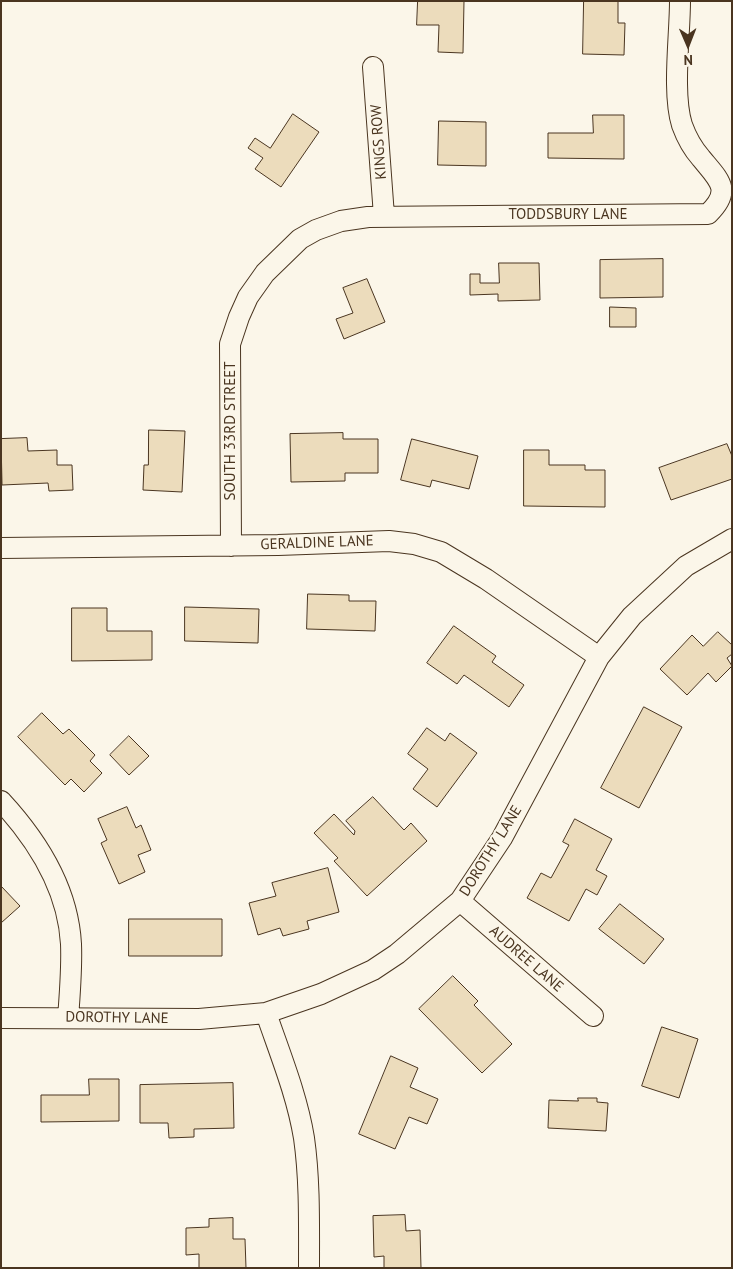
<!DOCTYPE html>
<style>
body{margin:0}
#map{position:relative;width:733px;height:1269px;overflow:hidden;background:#fbf6e9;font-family:"PT Sans",sans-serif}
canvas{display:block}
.frame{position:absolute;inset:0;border:2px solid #4a3520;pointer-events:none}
.north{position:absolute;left:663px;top:20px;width:50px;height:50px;-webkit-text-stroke:4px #fbf6e9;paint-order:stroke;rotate:179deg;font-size:14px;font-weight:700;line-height:20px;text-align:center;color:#4a3520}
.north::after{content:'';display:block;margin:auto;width:18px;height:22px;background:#4a3520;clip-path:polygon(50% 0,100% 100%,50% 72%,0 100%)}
</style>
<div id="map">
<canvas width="733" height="1269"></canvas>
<div class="frame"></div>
<div class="north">N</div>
</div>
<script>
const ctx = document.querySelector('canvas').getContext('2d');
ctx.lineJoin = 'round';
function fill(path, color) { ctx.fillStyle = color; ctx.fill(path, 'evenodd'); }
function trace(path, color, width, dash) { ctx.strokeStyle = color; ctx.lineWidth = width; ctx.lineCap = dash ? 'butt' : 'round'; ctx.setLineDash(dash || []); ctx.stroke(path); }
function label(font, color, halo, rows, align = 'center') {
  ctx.font = font + ' "PT Sans",sans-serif'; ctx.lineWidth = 4; ctx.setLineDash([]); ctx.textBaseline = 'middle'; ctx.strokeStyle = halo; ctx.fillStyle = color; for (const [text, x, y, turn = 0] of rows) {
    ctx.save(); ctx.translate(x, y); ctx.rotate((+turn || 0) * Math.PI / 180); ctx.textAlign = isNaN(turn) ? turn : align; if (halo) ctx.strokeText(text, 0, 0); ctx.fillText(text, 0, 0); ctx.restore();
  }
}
const building = new Path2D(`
 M 418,1 L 464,1 L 463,53 L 438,52 L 439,25 L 417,25 Z
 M 584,1 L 618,1 L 618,23 L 625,23 L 624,55 L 583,54 Z
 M 293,114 L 319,132 L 281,187 L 255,169 L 263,158 L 248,148 L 255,138 L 270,148 Z
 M 593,115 L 624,115 L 624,159 L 548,158 L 548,133 L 593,133 Z
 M 439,121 L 486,122 L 486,166 L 438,165 Z
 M 663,259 L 663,297 L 600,298 L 600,260 Z
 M 499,263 L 539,263 L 540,300 L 498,301 L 498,294 L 470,295 L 470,274 L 480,274 L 480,283 L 499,283 Z
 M 367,279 L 385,322 L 344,339 L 336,319 L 353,313 L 343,288 Z
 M 610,307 L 636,308 L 636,327 L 610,327 Z
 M 149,430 L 185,431 L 182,492 L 143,490 L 144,465 L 148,465 Z
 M 343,433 L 343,439 L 378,439 L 378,473 L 345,473 L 345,481 L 291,482 L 290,434 Z
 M 27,438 L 28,451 L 57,450 L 57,465 L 72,465 L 73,490 L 49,491 L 48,483 L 2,485 L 1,439 Z
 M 412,439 L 478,456 L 469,489 L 432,480 L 430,487 L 401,480 Z
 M 727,444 L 732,456 L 732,479 L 671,500 L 659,468 Z
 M 524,450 L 549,450 L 549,465 L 585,465 L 585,470 L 605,470 L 605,507 L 524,506 Z
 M 308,594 L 349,595 L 349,601 L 376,601 L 375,631 L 307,629 Z
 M 185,607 L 259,609 L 258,643 L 185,641 Z
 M 72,608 L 107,608 L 107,631 L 152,631 L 152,660 L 72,661 Z
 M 454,626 L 496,656 L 492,662 L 524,685 L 509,707 L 464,675 L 457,684 L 427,663 Z
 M 718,632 L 732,645 L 732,654 L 727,658 L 732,666 L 716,682 L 708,673 L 687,695 L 660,669 L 692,635 L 703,646 Z
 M 644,707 L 682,727 L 639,808 L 601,788 Z
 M 42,713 L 63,734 L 69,729 L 95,755 L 90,761 L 102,773 L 84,792 L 71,779 L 65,785 L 18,737 Z
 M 427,728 L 445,741 L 450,733 L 477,753 L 437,807 L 413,789 L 428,769 L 408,754 Z
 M 129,736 L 149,756 L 129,775 L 110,755 Z
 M 373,797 L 404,830 L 411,823 L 427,841 L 367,896 L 334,861 L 338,858 L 314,833 L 334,814 L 354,835 L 355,831 L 346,821 Z
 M 127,807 L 136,828 L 141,825 L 151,850 L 138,855 L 145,872 L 119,884 L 101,843 L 107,840 L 98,819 Z
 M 575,819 L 612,839 L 596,870 L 607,876 L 597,895 L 586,889 L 569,921 L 527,898 L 541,873 L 551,878 L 569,845 L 563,842 Z
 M 328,868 L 339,912 L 307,921 L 309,929 L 283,936 L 280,928 L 258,935 L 249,903 L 276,896 L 272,883 Z
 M 1,886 L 20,906 L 1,923 Z
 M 620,904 L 664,939 L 644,964 L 599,929 Z
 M 129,919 L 222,919 L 222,956 L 129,956 Z
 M 453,976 L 478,1001 L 474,1005 L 512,1044 L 482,1073 L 419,1009 Z
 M 662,1027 L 698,1039 L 679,1098 L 642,1086 Z
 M 391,1056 L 418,1068 L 410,1087 L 438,1099 L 427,1124 L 409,1117 L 395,1149 L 359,1134 Z
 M 89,1079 L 119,1079 L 119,1121 L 41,1122 L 41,1095 L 89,1095 Z
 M 233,1083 L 234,1128 L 194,1129 L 194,1137 L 169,1138 L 168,1123 L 140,1123 L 140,1085 Z
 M 578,1098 L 597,1098 L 597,1102 L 608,1103 L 606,1131 L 548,1128 L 549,1100 L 578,1101 Z
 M 405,1215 L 406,1231 L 420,1230 L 421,1268 L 384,1268 L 384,1256 L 374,1257 L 373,1216 Z
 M 233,1218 L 233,1239 L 245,1239 L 246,1268 L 199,1268 L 199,1254 L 186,1255 L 186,1228 L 209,1227 L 209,1219 Z`);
fill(building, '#ecdcbc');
trace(building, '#4a3520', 1);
const street = new Path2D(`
 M 373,67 L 384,216
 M 231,546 L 230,344 L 239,317 L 248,297 L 265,273 L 300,239 L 316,230 L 341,221 L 368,217 L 708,214 C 733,190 719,180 701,158 C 693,149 686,136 682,125 C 672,93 680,36 680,1
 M 1,548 L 278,545 L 389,541 L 414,544 L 441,552 L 486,579 L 599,657
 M 1,801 C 38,841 68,888 71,944 C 72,968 70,993 68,1018
 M 460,901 L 593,1016
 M 266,1013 C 280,1054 297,1095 304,1138 C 310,1180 309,1225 309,1268
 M 1,1018 L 199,1019 L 266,1013 L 321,994 L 373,970 L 397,954 L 460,901 L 502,838 L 599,657 L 632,616 L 686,566 L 732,539`);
trace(street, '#4a3520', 22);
trace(street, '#fbf6e9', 20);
label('15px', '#4a3520', '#fbf6e9', [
 ["KINGS ROW",379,142,-94],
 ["TODDSBURY LANE",568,215],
 ["SOUTH 33RD STREET",231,431,-90],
 ["GERALDINE LANE",317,543,-2],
 ["DOROTHY LANE",491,851,-58],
 ["AUDREE LANE",526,959,41],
 ["DOROTHY LANE",117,1018,1]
]);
</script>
